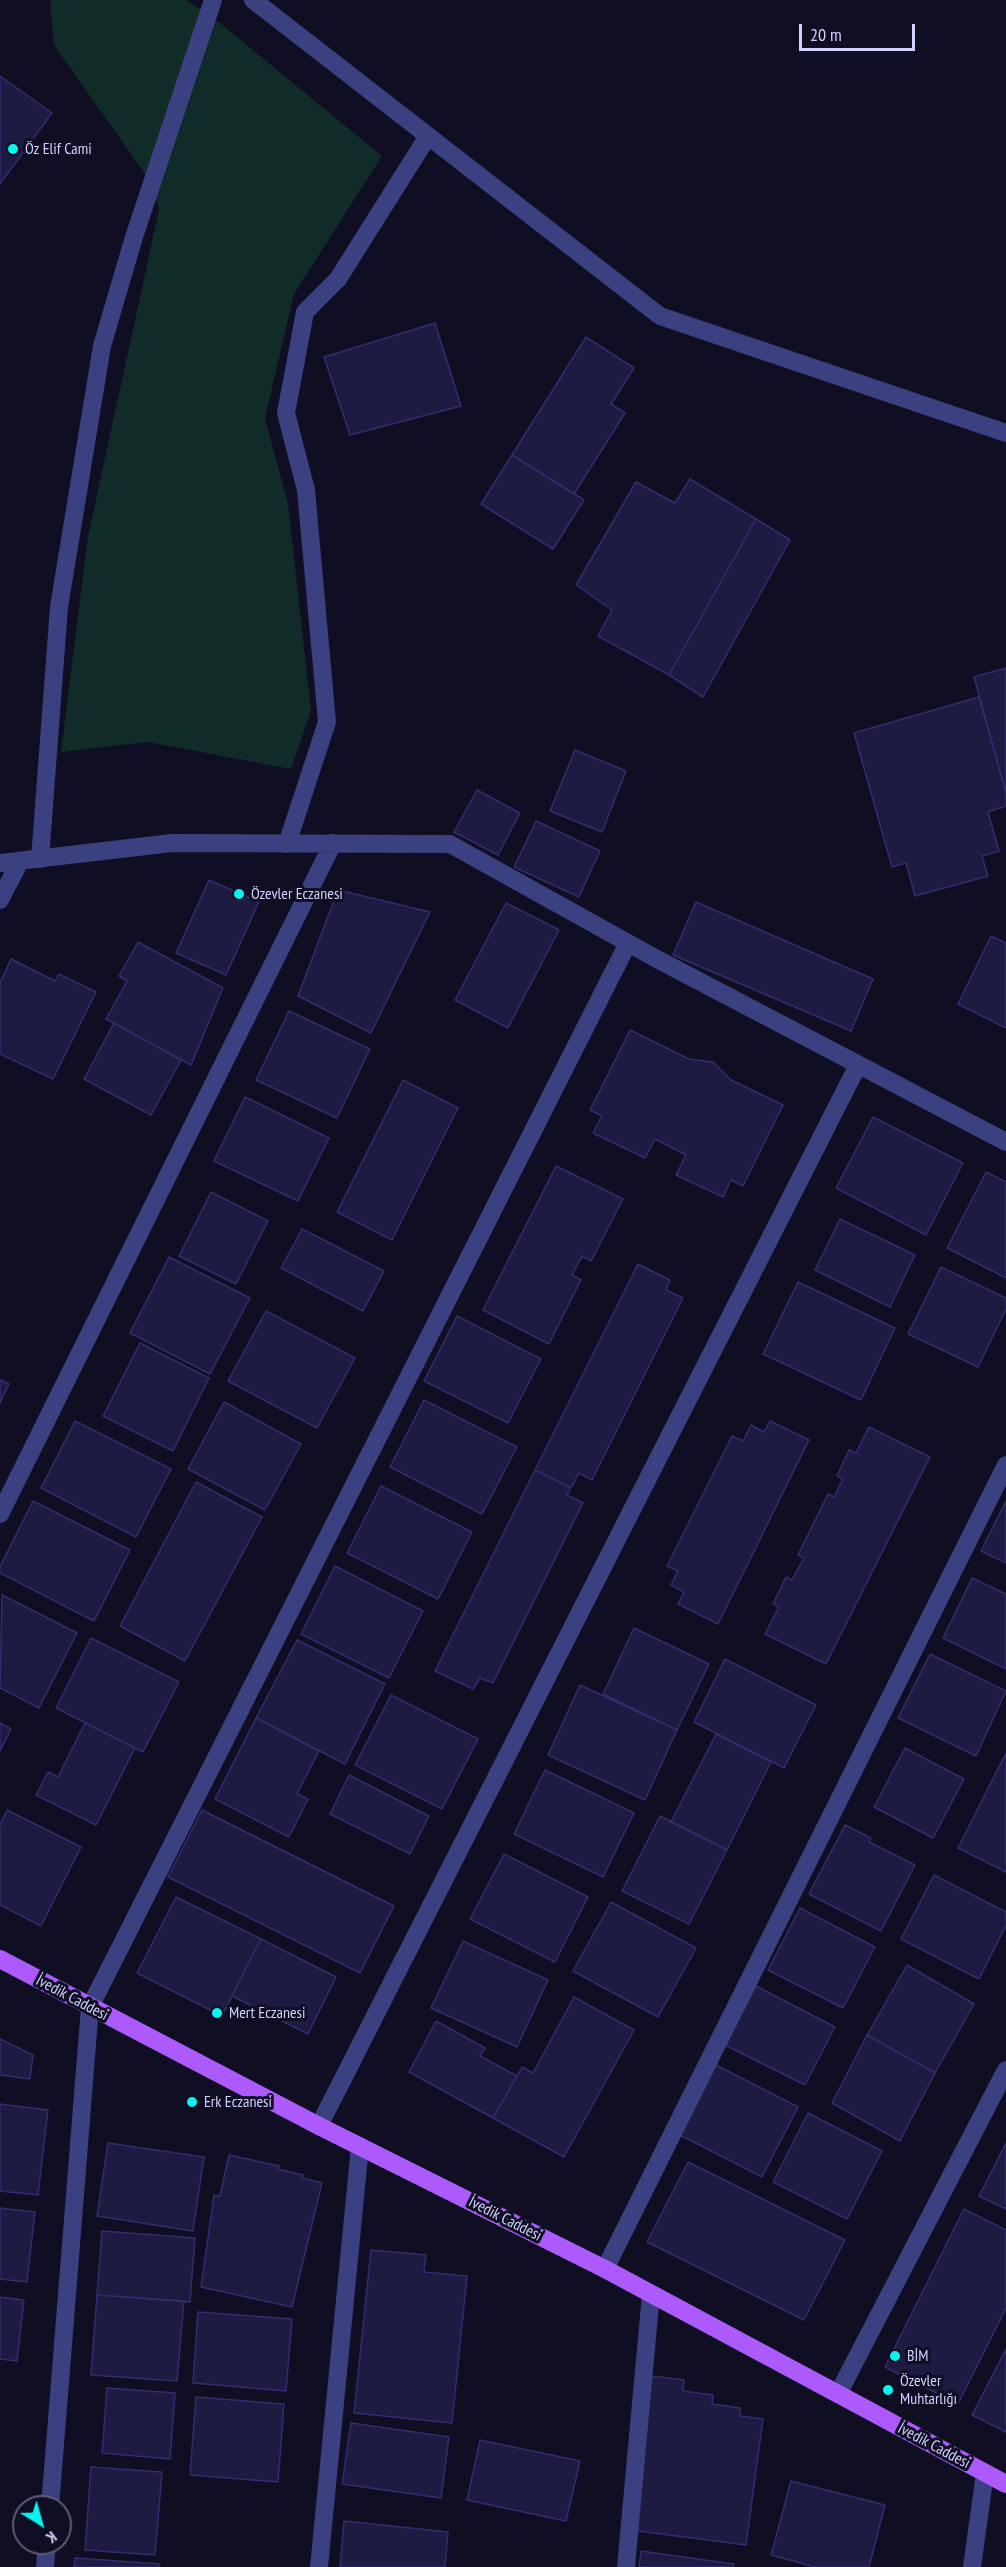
<!DOCTYPE html>
<meta charset="utf-8">
<style>
body{margin:0}
#map{position:relative;width:1006px;height:2567px;overflow:hidden;background:#0f0e22;font-family:"PT Sans Narrow",sans-serif}
canvas{display:block}
.north{position:absolute;left:12px;top:2495px;width:60px;height:60px;box-sizing:border-box;background:#0f0e22;border:2px solid #5c5c7a;border-radius:50%;rotate:143deg;font-size:16px;font-weight:700;line-height:24px;text-align:center;color:#d0d1fe}
.north::after{content:'';display:block;margin:auto;width:21px;height:27px;background:#06f5f1;clip-path:polygon(50% 0,100% 100%,50% 72%,0 100%)}
.scale{position:absolute;left:799px;top:24px;width:116px;height:27px;box-sizing:border-box;border:3px solid #d0d1fe;border-top:0;padding-left:8px;font-size:18px;line-height:21px;white-space:nowrap;color:#d0d1fe;-webkit-text-stroke:4px #0f0e22;paint-order:stroke}
</style>
<div id="map">
<canvas width="1006" height="2567"></canvas>
<div class="north">K</div>
<div class="scale">20 m</div>
</div>
<script>
const ctx = document.querySelector('canvas').getContext('2d');
ctx.lineJoin = 'round';
function fill(path, color) { ctx.fillStyle = color; ctx.fill(path, 'evenodd'); }
function trace(path, color, width, dash) { ctx.strokeStyle = color; ctx.lineWidth = width; ctx.lineCap = dash ? 'butt' : 'round'; ctx.setLineDash(dash || []); ctx.stroke(path); }
function label(font, color, halo, rows, align = 'center') {
  ctx.font = font + ' "PT Sans Narrow",sans-serif'; ctx.lineWidth = 6; ctx.setLineDash([]); ctx.textBaseline = 'middle'; ctx.strokeStyle = halo; ctx.fillStyle = color; for (const [text, x, y, turn = 0] of rows) {
    ctx.save(); ctx.translate(x, y); ctx.rotate((+turn || 0) * Math.PI / 180); ctx.textAlign = isNaN(turn) ? turn : align; if (halo) ctx.strokeText(text, 0, 0); ctx.fillText(text, 0, 0); ctx.restore();
  }
}
fill(new Path2D(`
 M 50,0 L 186,0 L 209,14 L 382,156 L 294,294 L 265,418 L 288,504 L 311,711 L 291,769 L 148,742 L 61,752 L 88,536 L 159,210 L 152,184 L 54,45 Z`), '#112c28');
const building = new Path2D(`
 M 0,76 L 52,113 L 0,184 Z
 M 435,323 L 461,406 L 350,435 L 324,357 Z
 M 586,337 L 634,368 L 611,404 L 625,413 L 574,494 L 512,455 Z
 M 512,455 L 584,500 L 553,549 L 481,504 Z
 M 690,479 L 756,519 L 669,675 L 598,636 L 612,610 L 576,585 L 636,482 L 675,503 Z
 M 756,519 L 790,540 L 703,697 L 669,675 Z
 M 1006,668 L 1006,793 L 974,677 Z
 M 979,697 L 1006,793 L 1006,806 L 988,812 L 999,851 L 982,856 L 988,876 L 915,896 L 906,863 L 892,867 L 854,733 Z
 M 575,750 L 626,771 L 602,832 L 550,811 Z
 M 477,790 L 520,813 L 498,855 L 454,832 Z
 M 536,821 L 600,851 L 579,897 L 514,867 Z
 M 209,880 L 259,902 L 226,975 L 176,953 Z
 M 338,890 L 430,912 L 371,1033 L 298,996 Z
 M 696,902 L 873,979 L 851,1031 L 673,955 Z
 M 506,903 L 559,930 L 508,1028 L 455,1000 Z
 M 991,936 L 1006,943 L 1006,1028 L 958,1004 Z
 M 138,942 L 223,988 L 191,1065 L 106,1019 L 127,981 L 119,976 Z
 M 11,959 L 55,981 L 59,974 L 96,992 L 53,1079 L 0,1054 L 0,983 Z
 M 289,1011 L 370,1049 L 337,1118 L 256,1080 Z
 M 114,1023 L 181,1060 L 151,1115 L 84,1079 Z
 M 630,1030 L 689,1059 L 713,1062 L 731,1080 L 783,1105 L 743,1186 L 731,1180 L 723,1197 L 676,1175 L 686,1155 L 655,1139 L 645,1158 L 593,1133 L 602,1116 L 590,1110 Z
 M 403,1080 L 458,1108 L 392,1240 L 337,1212 Z
 M 245,1097 L 329,1138 L 298,1201 L 214,1161 Z
 M 873,1117 L 963,1163 L 926,1235 L 836,1188 Z
 M 556,1166 L 623,1199 L 591,1261 L 582,1256 L 572,1275 L 581,1280 L 549,1344 L 483,1310 Z
 M 986,1172 L 1006,1182 L 1006,1278 L 947,1248 Z
 M 211,1192 L 268,1221 L 236,1284 L 179,1256 Z
 M 840,1219 L 915,1255 L 890,1307 L 815,1270 Z
 M 302,1229 L 384,1271 L 363,1311 L 281,1268 Z
 M 169,1257 L 250,1298 L 210,1374 L 130,1333 Z
 M 638,1264 L 670,1280 L 666,1290 L 683,1298 L 592,1480 L 579,1473 L 571,1488 L 535,1470 Z
 M 941,1267 L 1006,1298 L 1006,1309 L 978,1367 L 908,1334 Z
 M 798,1282 L 895,1328 L 861,1400 L 763,1354 Z
 M 266,1311 L 355,1358 L 317,1428 L 228,1381 Z
 M 457,1316 L 541,1359 L 508,1423 L 424,1381 Z
 M 140,1343 L 209,1378 L 173,1451 L 103,1416 Z
 M 0,1380 L 9,1384 L 0,1403 Z
 M 424,1400 L 517,1447 L 482,1514 L 390,1467 Z
 M 224,1402 L 301,1444 L 265,1510 L 188,1469 Z
 M 75,1421 L 171,1469 L 136,1537 L 41,1488 Z
 M 770,1421 L 809,1440 L 718,1624 L 678,1604 L 684,1592 L 671,1585 L 678,1571 L 667,1566 L 732,1436 L 743,1441 L 751,1425 L 764,1432 Z
 M 869,1427 L 930,1457 L 826,1664 L 765,1634 L 779,1607 L 773,1604 L 786,1577 L 792,1580 L 804,1558 L 798,1555 L 828,1494 L 834,1497 L 843,1479 L 837,1476 L 849,1450 L 856,1453 Z
 M 535,1470 L 571,1488 L 567,1495 L 583,1503 L 493,1683 L 480,1678 L 473,1689 L 435,1671 Z
 M 196,1482 L 262,1517 L 185,1661 L 120,1626 Z
 M 381,1486 L 472,1532 L 438,1599 L 347,1553 Z
 M 33,1501 L 130,1550 L 94,1621 L 0,1573 L 0,1567 Z
 M 1006,1501 L 1006,1563 L 981,1551 Z
 M 335,1566 L 423,1611 L 389,1678 L 301,1634 Z
 M 972,1578 L 1006,1594 L 1006,1669 L 943,1638 Z
 M 2,1595 L 77,1633 L 39,1708 L 0,1688 Z
 M 634,1628 L 709,1664 L 677,1730 L 603,1694 Z
 M 91,1638 L 179,1682 L 143,1752 L 56,1708 Z
 M 297,1640 L 385,1684 L 345,1764 L 256,1718 Z
 M 930,1654 L 1006,1691 L 976,1756 L 898,1718 Z
 M 725,1659 L 816,1705 L 784,1768 L 694,1722 Z
 M 580,1685 L 677,1730 L 645,1800 L 548,1755 Z
 M 391,1695 L 478,1739 L 442,1809 L 355,1765 Z
 M 256,1718 L 319,1751 L 297,1794 L 308,1799 L 289,1837 L 215,1799 Z
 M 0,1723 L 11,1729 L 0,1751 Z
 M 85,1723 L 135,1748 L 96,1825 L 36,1795 L 48,1772 L 58,1777 Z
 M 716,1734 L 771,1762 L 727,1850 L 671,1822 Z
 M 905,1748 L 964,1779 L 933,1838 L 874,1807 Z
 M 1006,1753 L 1006,1872 L 958,1848 Z
 M 545,1770 L 634,1813 L 603,1877 L 514,1834 Z
 M 349,1775 L 429,1816 L 410,1854 L 330,1814 Z
 M 7,1810 L 81,1847 L 41,1926 L 0,1905 L 0,1825 Z
 M 202,1810 L 394,1906 L 360,1973 L 168,1877 Z
 M 660,1816 L 727,1850 L 689,1924 L 622,1891 Z
 M 845,1825 L 871,1838 L 869,1842 L 915,1865 L 881,1931 L 809,1894 Z
 M 504,1854 L 588,1897 L 555,1962 L 470,1919 Z
 M 934,1875 L 1006,1912 L 1006,1925 L 979,1979 L 901,1939 Z
 M 176,1897 L 261,1939 L 222,2016 L 137,1973 Z
 M 611,1902 L 696,1948 L 658,2017 L 573,1971 Z
 M 800,1908 L 875,1947 L 843,2008 L 768,1970 Z
 M 261,1939 L 336,1977 L 308,2034 L 232,1996 Z
 M 463,1941 L 548,1980 L 517,2047 L 431,2008 Z
 M 907,1965 L 974,2004 L 935,2073 L 867,2035 Z
 M 756,1986 L 835,2027 L 805,2085 L 725,2045 Z
 M 574,1997 L 634,2030 L 564,2157 L 493,2118 L 522,2067 L 533,2073 Z
 M 436,2021 L 485,2048 L 480,2056 L 517,2076 L 493,2118 L 409,2072 Z
 M 867,2035 L 935,2073 L 900,2141 L 832,2103 Z
 M 0,2039 L 33,2055 L 30,2079 L 0,2075 Z
 M 714,2064 L 798,2107 L 762,2177 L 678,2134 Z
 M 0,2104 L 48,2110 L 38,2195 L 0,2191 Z
 M 808,2113 L 882,2151 L 847,2219 L 773,2182 Z
 M 108,2143 L 204,2157 L 193,2231 L 97,2216 Z
 M 1006,2143 L 1006,2209 L 979,2196 Z
 M 229,2155 L 279,2166 L 278,2169 L 303,2175 L 302,2178 L 322,2183 L 292,2307 L 201,2287 L 214,2195 L 220,2196 Z
 M 688,2162 L 845,2240 L 804,2320 L 647,2242 Z
 M 0,2208 L 35,2212 L 27,2282 L 0,2279 Z
 M 964,2209 L 1006,2230 L 1006,2308 L 958,2404 L 885,2367 Z
 M 102,2231 L 195,2238 L 190,2302 L 97,2295 Z
 M 371,2250 L 426,2255 L 424,2272 L 467,2276 L 452,2423 L 354,2413 Z
 M 97,2295 L 184,2301 L 177,2381 L 91,2375 Z
 M 0,2297 L 24,2300 L 17,2361 L 0,2359 Z
 M 198,2312 L 292,2319 L 286,2391 L 193,2383 Z
 M 1006,2349 L 1006,2432 L 972,2415 Z
 M 652,2376 L 684,2380 L 683,2391 L 713,2395 L 712,2404 L 740,2408 L 740,2416 L 763,2419 L 746,2545 L 630,2530 Z
 M 107,2388 L 175,2393 L 170,2459 L 102,2453 Z
 M 196,2397 L 284,2404 L 278,2482 L 190,2475 Z
 M 351,2423 L 449,2437 L 441,2498 L 342,2484 Z
 M 480,2440 L 580,2461 L 566,2521 L 467,2500 Z
 M 91,2467 L 162,2472 L 155,2555 L 85,2550 Z
 M 791,2481 L 885,2505 L 869,2567 L 815,2567 L 771,2555 Z
 M 344,2521 L 448,2532 L 445,2567 L 340,2567 Z
 M 641,2551 L 734,2564 L 733,2567 L 639,2567 Z
 M 75,2558 L 160,2564 L 159,2567 L 74,2567 Z`);
fill(building, '#1e1b43');
trace(building, '#322d6e', 1.5);
trace(new Path2D(`
 M 253,0 L 660,316 L 1006,433
 M 287,844 L 327,722 L 306,490 L 286,413 L 305,312 L 338,279 L 428,136
 M 40,859 L 59,607 L 102,346 L 134,237 L 213,0
 M 0,863 L 172,843 L 450,844 L 655,958 L 1006,1142
 M 0,900 L 20,861
 M 0,1514 L 333,843
 M 319,2126 L 858,1065
 M 605,2269 L 1006,1465
 M 838,2394 L 1006,2070
 M 50,2507 L 90,2007 L 628,943
 M 45,2567 L 47,2543
 M 319,2567 L 360,2146
 M 626,2567 L 651,2294
 M 972,2567 L 985,2473`), '#3a4080', 18);
trace(new Path2D(`
 M 0,1959 L 319,2126 L 605,2269 L 1006,2484`), '#ac5afb', 18);
for (const [x, y, r, color] of [
 [13,149,6,"#06f5f1"],
 [239,894,6,"#06f5f1"],
 [217,2013,6,"#06f5f1"],
 [192,2102,6,"#06f5f1"],
 [895,2356,6,"#06f5f1"],
 [888,2390,6,"#06f5f1"]
]) { const dot = new Path2D(); dot.arc(x, y, r, 0, 2 * Math.PI); ctx.fillStyle = color; ctx.fill(dot); trace(dot, '#0f0e22', 2); }
label('16px', '#d0d1fe', '#0f0e22', [
 ["Öz Elif Cami",25,149],
 ["Özevler Eczanesi",251,894],
 ["Mert Eczanesi",229,2013],
 ["Erk Eczanesi",204,2102],
 ["BİM",907,2356],
 ["Özevler",900,2381],
 ["Muhtarlığı",900,2399]
], 'left');
label('16px', '#d0d1fe', '#0f0e22', [
 ["İvedik Caddesi",72,1998,28],
 ["İvedik Caddesi",505,2219,27],
 ["İvedik Caddesi",934,2446,28]
]);
</script>
